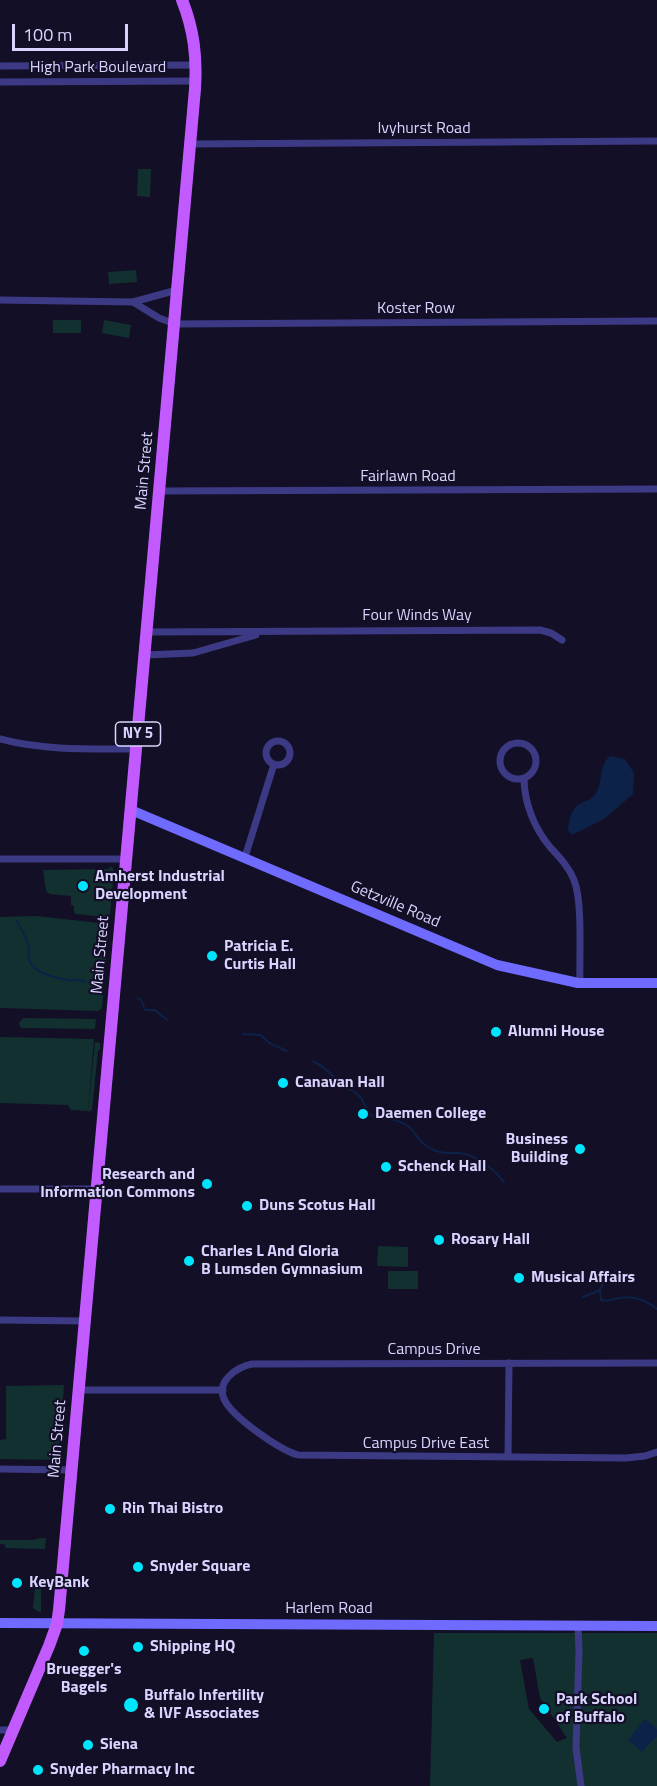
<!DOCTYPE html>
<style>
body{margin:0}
#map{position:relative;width:657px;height:1786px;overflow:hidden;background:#130f26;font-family:"Titillium Web",sans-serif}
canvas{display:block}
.scale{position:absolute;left:12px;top:24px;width:116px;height:27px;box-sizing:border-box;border:3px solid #d9d4ff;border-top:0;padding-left:8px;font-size:18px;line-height:21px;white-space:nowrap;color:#d9d4ff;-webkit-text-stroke:4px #130f26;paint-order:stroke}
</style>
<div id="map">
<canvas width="657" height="1786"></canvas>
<div class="scale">100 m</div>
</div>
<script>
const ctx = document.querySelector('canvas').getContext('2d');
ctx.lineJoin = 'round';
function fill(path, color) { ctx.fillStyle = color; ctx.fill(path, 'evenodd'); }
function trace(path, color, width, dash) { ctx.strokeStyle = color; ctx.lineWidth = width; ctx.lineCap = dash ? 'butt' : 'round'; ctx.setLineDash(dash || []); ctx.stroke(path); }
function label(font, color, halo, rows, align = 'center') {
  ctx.font = font + ' "Titillium Web",sans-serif'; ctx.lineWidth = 4.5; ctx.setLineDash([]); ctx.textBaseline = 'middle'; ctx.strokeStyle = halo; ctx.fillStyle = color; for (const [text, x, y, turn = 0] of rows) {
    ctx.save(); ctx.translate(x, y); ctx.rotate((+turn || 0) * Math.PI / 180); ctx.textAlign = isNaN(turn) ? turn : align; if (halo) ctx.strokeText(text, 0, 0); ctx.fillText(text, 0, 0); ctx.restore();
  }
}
fill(new Path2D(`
 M 138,169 L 151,169 L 150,197 L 137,196 Z
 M 136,270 L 137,282 L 109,284 L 108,272 Z
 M 53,320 L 81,320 L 81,333 L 53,333 Z
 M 104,320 L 131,325 L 129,338 L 102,333 Z
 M 111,866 L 114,870 L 110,915 L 105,917 L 76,914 L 74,912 L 74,906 L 71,905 L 71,896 L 50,894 L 46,891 L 43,870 L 109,869 Z
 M 36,916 L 109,924 L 102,1008 L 98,1011 L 0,1008 L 0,917 Z
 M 23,1018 L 96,1019 L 95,1029 L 23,1028 L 20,1027 L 19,1023 Z
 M 0,1037 L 94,1039 L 88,1111 L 71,1110 L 68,1105 L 0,1103 Z
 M 95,1042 L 100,1043 L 100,1049 L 98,1051 L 92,1110 L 88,1112 Z
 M 378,1246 L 408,1247 L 408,1267 L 377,1266 Z
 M 388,1271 L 418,1271 L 418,1289 L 388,1289 Z
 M 64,1385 L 58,1460 L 0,1459 L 0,1440 L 6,1439 L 6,1386 Z
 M 41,1538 L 46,1538 L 45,1549 L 6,1548 L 4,1544 L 0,1544 L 0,1540 L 33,1540 Z
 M 36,1576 L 38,1580 L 41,1580 L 41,1611 L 39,1612 L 33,1608 Z
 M 434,1633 L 657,1633 L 657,1786 L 430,1786 ZM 533,1658 L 540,1698 L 567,1738 L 557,1742 L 529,1709 L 520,1660 Z`), '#12302f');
fill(new Path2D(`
 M 610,756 L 625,759 L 634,773 L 633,794 L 604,819 L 572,835 L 568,830 C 572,793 588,809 597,791 C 603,780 599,765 610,756 Z
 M 645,1719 L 657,1729 L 657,1736 L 642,1752 L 628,1740 Z`), '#0c2248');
trace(new Path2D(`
 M 17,921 C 21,929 27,939 29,947 C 29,952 27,957 30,962 C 36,973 56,978 68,980 C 75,981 80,978 86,982
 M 138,998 L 141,1000 L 145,1010 L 155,1010 L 167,1020
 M 243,1034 L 261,1035 L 269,1043 L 287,1051
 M 312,1061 C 323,1065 332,1075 340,1083 C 345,1088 354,1090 359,1096 C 364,1100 365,1110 371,1115 C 379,1121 389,1117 398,1121 C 415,1127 413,1135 424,1144 C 436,1154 446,1153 459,1153 C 475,1154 494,1169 504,1182
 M 600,1290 L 604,1281 L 619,1269
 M 583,1297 L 600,1290 L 601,1300 C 608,1302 613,1299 620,1298 C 634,1295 646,1300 657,1309`), '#0c2248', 2);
trace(new Path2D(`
 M 0,66 L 197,65
 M 0,82 L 196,81
 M 191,144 L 657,141
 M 0,300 L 133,302 L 177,290
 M 133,302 L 159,318 L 175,324 L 657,321
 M 160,491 L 657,489
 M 147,632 L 540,630 L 551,633 L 562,640
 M 145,655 L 193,653 L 256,635
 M 0,739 C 45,751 90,749 137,749
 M266 753a12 12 0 1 1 24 0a12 12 0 1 1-24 0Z
 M500 761a18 18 0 1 1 36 0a18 18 0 1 1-36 0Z
 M 524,778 C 524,802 534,828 550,847 C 559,857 569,867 574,880 C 583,902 579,958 580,983
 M 245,857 L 274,764
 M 0,859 L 127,859
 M 0,1189 L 97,1189
 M 0,1320 L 86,1321
 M 657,1363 L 252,1364 C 237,1367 216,1381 224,1399 C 232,1417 280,1450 298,1455 L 626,1458 L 645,1456 L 657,1452
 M 79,1390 L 223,1390
 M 508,1457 L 509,1363
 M 0,1469 L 72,1470
 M 578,1625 L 579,1652 L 576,1748 L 581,1786
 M 0,1730 L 13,1730`), '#3d3a85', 7);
trace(new Path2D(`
 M 131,810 L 497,965 L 578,983 L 657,983
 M 0,1623 L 657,1626`), '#6f6bff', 10);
trace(new Path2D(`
 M 0,1761 L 49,1646 L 57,1624 L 59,1610 L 195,89 C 197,57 194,30 182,0`), '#c25bff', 12);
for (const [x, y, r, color] of [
 [83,886,6,"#00e5ff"],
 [212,956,6,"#00e5ff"],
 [496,1032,6,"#00e5ff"],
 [283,1083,6,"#00e5ff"],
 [363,1114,6,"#00e5ff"],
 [580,1149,6,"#00e5ff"],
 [386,1167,6,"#00e5ff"],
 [207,1184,6,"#00e5ff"],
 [247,1206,6,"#00e5ff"],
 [439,1240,6,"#00e5ff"],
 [189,1261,6,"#00e5ff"],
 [519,1278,6,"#00e5ff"],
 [110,1509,6,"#00e5ff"],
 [138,1567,6,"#00e5ff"],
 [17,1583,6,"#00e5ff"],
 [138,1647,6,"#00e5ff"],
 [84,1651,6,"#00e5ff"],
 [131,1705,8,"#00e5ff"],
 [544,1709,6,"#00e5ff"],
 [88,1745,6,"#00e5ff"],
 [38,1770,6,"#00e5ff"]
]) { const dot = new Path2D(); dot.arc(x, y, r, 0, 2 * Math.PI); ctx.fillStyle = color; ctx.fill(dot); trace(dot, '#130f26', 2); }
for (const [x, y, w] of [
 [138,734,45]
]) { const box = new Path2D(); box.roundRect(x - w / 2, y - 12, w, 24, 4.5); ctx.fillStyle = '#130f26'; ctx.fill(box); trace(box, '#d9d4ff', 1.5); }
label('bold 15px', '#d9d4ff', null, [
 ["NY 5",138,734]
]);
label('16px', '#d9d4ff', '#130f26', [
 ["High Park Boulevard",98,68],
 ["Ivyhurst Road",424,129],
 ["Koster Row",416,309],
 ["Main Street",145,471,-85],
 ["Fairlawn Road",408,477],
 ["Four Winds Way",417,616],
 ["Getzville Road",395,905,23],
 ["Main Street",101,955,-85],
 ["Campus Drive",434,1350],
 ["Main Street",58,1439,-85],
 ["Campus Drive East",426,1444],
 ["Harlem Road",329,1609]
]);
label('bold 16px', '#d9d4ff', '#130f26', [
 ["Amherst Industrial",95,877],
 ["Development",95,895],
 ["Patricia E.",224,947],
 ["Curtis Hall",224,965],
 ["Alumni House",508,1032],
 ["Canavan Hall",295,1083],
 ["Daemen College",375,1114],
 ["Business",568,1140,"right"],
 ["Building",568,1158,"right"],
 ["Schenck Hall",398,1167],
 ["Research and",195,1175,"right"],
 ["Information Commons",195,1193,"right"],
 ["Duns Scotus Hall",259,1206],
 ["Rosary Hall",451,1240],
 ["Charles L And Gloria",201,1252],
 ["B Lumsden Gymnasium",201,1270],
 ["Musical Affairs",531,1278],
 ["Rin Thai Bistro",122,1509],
 ["Snyder Square",150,1567],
 ["KeyBank",29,1583],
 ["Shipping HQ",150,1647],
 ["Bruegger's",84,1670,"center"],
 ["Bagels",84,1688,"center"],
 ["Buffalo Infertility",144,1696],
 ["& IVF Associates",144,1714],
 ["Park School",556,1700],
 ["of Buffalo",556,1718],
 ["Siena",100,1745],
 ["Snyder Pharmacy Inc",50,1770]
], 'left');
</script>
